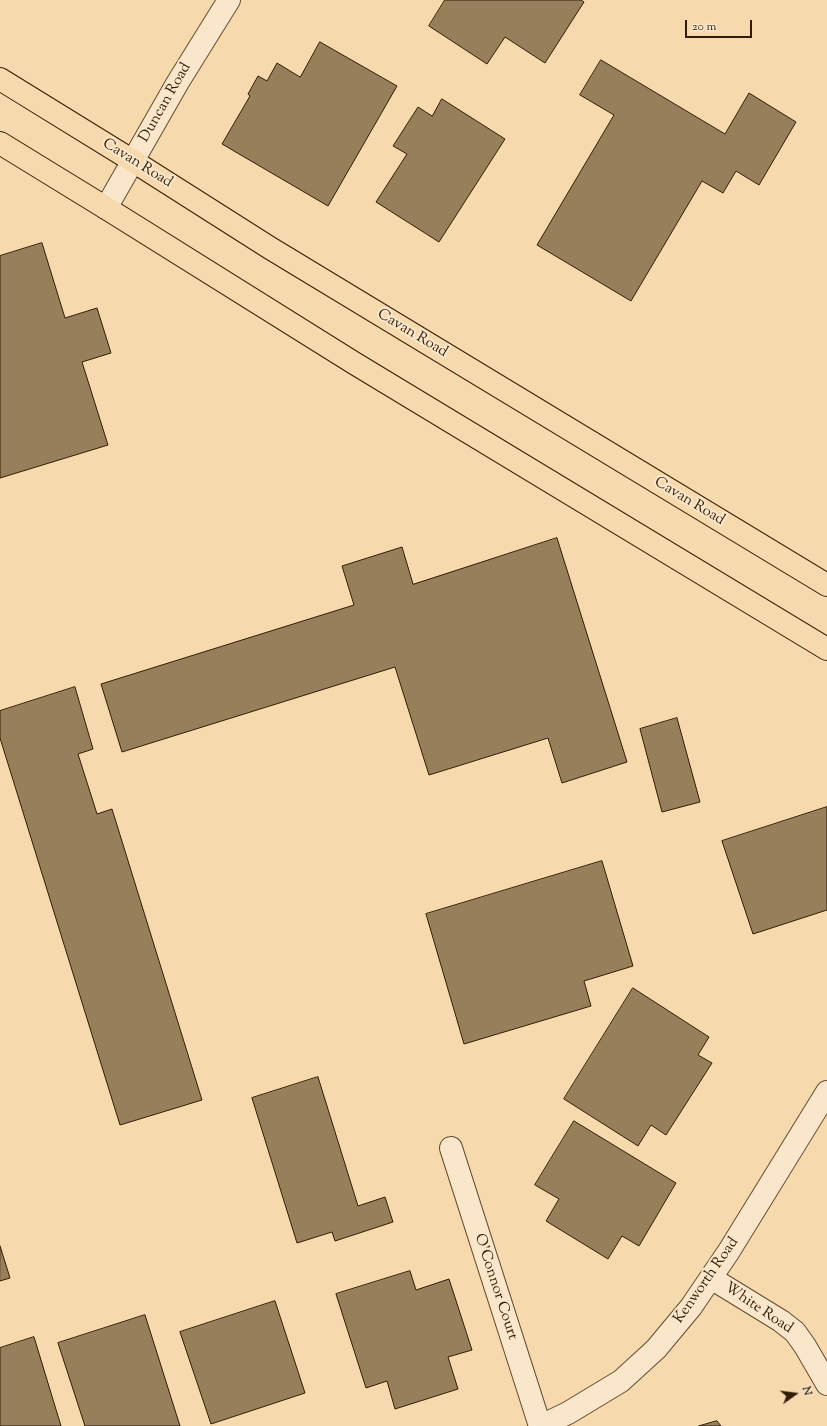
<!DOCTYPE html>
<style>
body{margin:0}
#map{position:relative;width:827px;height:1426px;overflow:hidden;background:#f7d9ae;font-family:"Sorts Mill Goudy",serif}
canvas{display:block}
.north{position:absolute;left:775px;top:1374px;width:40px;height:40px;-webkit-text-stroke:3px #fae6ca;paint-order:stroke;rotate:76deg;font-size:11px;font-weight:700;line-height:16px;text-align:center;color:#321d03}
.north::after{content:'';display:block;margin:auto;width:14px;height:18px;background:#321d03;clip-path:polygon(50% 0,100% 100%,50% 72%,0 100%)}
.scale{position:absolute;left:685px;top:20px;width:67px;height:18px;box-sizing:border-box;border:2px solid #321d03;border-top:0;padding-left:5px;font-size:12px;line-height:14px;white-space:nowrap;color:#321d03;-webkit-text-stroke:3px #fae6ca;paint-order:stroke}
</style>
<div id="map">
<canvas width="827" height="1426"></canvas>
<div class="north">N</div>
<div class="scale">20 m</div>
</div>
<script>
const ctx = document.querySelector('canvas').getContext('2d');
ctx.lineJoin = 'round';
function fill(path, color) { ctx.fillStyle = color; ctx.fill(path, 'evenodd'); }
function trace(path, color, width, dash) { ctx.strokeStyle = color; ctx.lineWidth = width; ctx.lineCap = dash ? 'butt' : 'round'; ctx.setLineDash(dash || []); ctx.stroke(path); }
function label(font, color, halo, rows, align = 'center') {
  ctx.font = font + ' "Sorts Mill Goudy",serif'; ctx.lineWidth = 4; ctx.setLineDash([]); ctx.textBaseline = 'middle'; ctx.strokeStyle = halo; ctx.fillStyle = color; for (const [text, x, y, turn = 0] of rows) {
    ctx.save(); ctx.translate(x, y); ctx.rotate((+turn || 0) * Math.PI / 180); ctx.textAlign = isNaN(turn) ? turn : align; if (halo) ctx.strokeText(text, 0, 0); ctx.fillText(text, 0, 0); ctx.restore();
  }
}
const building = new Path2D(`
 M 445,0 L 581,0 L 584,2 L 545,63 L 505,37 L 487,64 L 429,26 Z
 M 320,42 L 397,86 L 328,206 L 222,144 L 250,96 L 248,94 L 258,76 L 267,81 L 277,63 L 300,77 Z
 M 601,60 L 725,134 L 749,93 L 796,122 L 759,185 L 736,171 L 723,193 L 702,181 L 631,301 L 537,245 L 614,115 L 580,95 Z
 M 442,99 L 505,139 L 439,242 L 376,202 L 407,154 L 393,146 L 418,107 L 432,116 Z
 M 42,243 L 65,318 L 97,308 L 111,353 L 82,362 L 108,445 L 0,478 L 0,256 Z
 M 557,538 L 627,762 L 562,783 L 548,738 L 429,775 L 395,667 L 122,752 L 101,684 L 354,605 L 342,566 L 402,547 L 413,584 Z
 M 75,687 L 93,749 L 78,754 L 97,814 L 112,809 L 202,1100 L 120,1125 L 0,738 L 0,711 Z
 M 677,718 L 700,802 L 662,812 L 640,729 Z
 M 827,807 L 827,910 L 753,934 L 722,841 Z
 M 602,861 L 633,966 L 584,981 L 591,1006 L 464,1044 L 426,914 Z
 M 633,988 L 709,1037 L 698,1055 L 712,1063 L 666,1135 L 651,1125 L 638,1146 L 564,1099 Z
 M 318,1077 L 358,1206 L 385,1197 L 393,1222 L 335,1241 L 332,1232 L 297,1243 L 252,1098 Z
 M 574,1121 L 676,1183 L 639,1246 L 622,1236 L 608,1259 L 546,1221 L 559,1199 L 535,1185 Z
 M 0,1246 L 10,1278 L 0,1281 Z
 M 410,1271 L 416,1290 L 449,1279 L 472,1350 L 448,1357 L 458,1389 L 395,1409 L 387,1381 L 366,1388 L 336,1294 Z
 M 275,1301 L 305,1393 L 211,1424 L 180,1332 Z
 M 145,1315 L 180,1426 L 85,1426 L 58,1343 Z
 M 34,1337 L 61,1426 L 0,1426 L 0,1348 Z
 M 717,1421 L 721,1426 L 699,1426 Z`);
fill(building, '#987f5c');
trace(building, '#321d03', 1);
const minor = new Path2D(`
 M 106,208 L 178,82 L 229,0
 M 451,1148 L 540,1426
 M 711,1278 L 781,1321 L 795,1332 L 805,1346 L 827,1384
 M 541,1426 L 568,1413 L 621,1381 L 656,1349 L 691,1307 L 729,1251 L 827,1092`);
const major = new Path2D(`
 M 0,79 L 133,161 L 270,248 L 827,585
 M 0,143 L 106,208 L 354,363 L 827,649`);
trace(minor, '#634c2e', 24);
trace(major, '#321d03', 24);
trace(minor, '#fae6ca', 22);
trace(major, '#f7d9ae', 22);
label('15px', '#321d03', '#fae6ca', [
 ["Duncan Road",166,103,-60],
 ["Cavan Road",137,164,32],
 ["Cavan Road",412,334,31],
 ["Cavan Road",689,502,31],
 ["Kenworth Road",707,1281,-55],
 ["O'Connor Court",495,1287,72],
 ["White Road",758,1309,34]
]);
</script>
